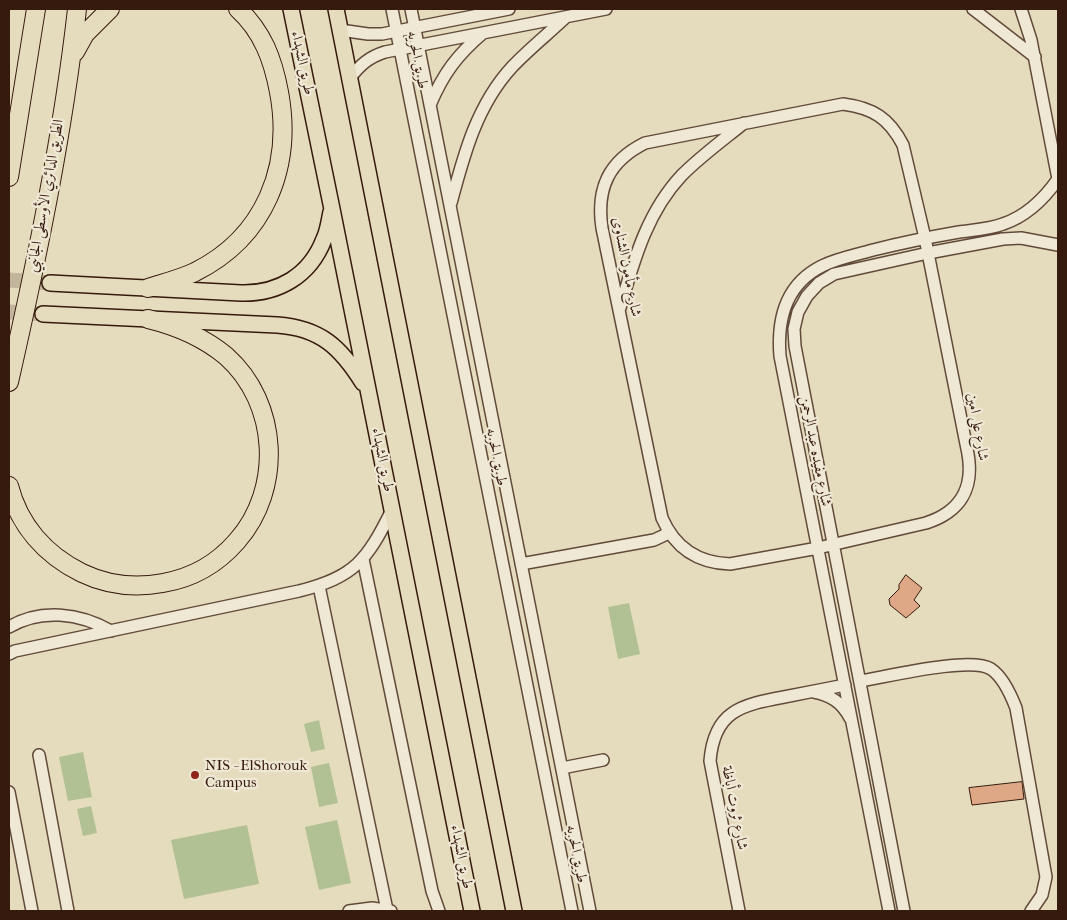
<!DOCTYPE html>
<meta charset="utf-8">
<style>
body{margin:0}
#map{position:relative;width:1067px;height:920px;overflow:hidden;background:#e5dcbe;font-family:"IM FELL French Canon",serif}
canvas{display:block}
.frame{position:absolute;inset:0;border:10px solid #361a0d;pointer-events:none}
</style>
<div id="map">
<canvas width="1067" height="920"></canvas>
<div class="frame"></div>
</div>
<script>
const ctx = document.querySelector('canvas').getContext('2d');
ctx.lineJoin = 'round';
function fill(path, color) { ctx.fillStyle = color; ctx.fill(path, 'evenodd'); }
function trace(path, color, width, dash) { ctx.strokeStyle = color; ctx.lineWidth = width; ctx.lineCap = dash ? 'butt' : 'round'; ctx.setLineDash(dash || []); ctx.stroke(path); }
function label(font, color, halo, rows, align = 'center') {
  ctx.font = font + ' "IM FELL French Canon",Amiri,serif'; ctx.lineWidth = 4.5; ctx.setLineDash([]); ctx.textBaseline = 'middle'; ctx.strokeStyle = halo; ctx.fillStyle = color; for (const [text, x, y, turn = 0] of rows) {
    ctx.save(); ctx.translate(x, y); ctx.rotate((+turn || 0) * Math.PI / 180); ctx.textAlign = isNaN(turn) ? turn : align; if (halo) ctx.strokeText(text, 0, 0); ctx.fillText(text, 0, 0); ctx.restore();
  }
}
fill(new Path2D(`
 M 629,603 L 640,654 L 618,659 L 608,607 Z
 M 319,720 L 325,749 L 311,752 L 304,724 Z
 M 83,752 L 92,797 L 68,801 L 59,757 Z
 M 329,763 L 338,803 L 319,807 L 311,767 Z
 M 91,806 L 97,833 L 83,836 L 77,809 Z
 M 337,820 L 351,883 L 319,890 L 305,827 Z
 M 247,825 L 259,884 L 184,899 L 171,840 Z`), '#b1c194');
const building = new Path2D(`
 M 906,575 L 922,588 L 914,600 L 920,606 L 906,618 L 890,605 L 889,599 L 899,589 L 899,585 Z
 M 1022,782 L 1024,799 L 972,805 L 969,788 Z`);
fill(building, '#dea886');
trace(building, '#361a0d', 1);
trace(new Path2D(`
 M 9,280 L 50,283
 M 9,312 L 43,314`), '#c2b59b', 15, [15, 8]);
const minor = new Path2D(`
 M 392,9 L 572,911
 M 411,9 L 590,911
 M 973,9 L 1035,57
 M 1021,9 L 1031,40 L 1058,179
 M 340,30 L 368,34 L 382,34 L 509,9
 M 350,78 C 360,65 369,57 385,52 L 606,9
 M 843,104 C 873,108 889,118 903,145 L 925,238 L 968,454 C 974,489 960,512 926,523 L 818,548 L 730,564 C 698,563 675,548 662,518 L 602,228 C 596,188 609,161 645,143 Z
 M 430,105 C 443,74 457,55 483,33
 M 451,203 C 464,154 477,105 512,67 C 529,49 548,34 566,17
 M 620,308 C 634,260 647,212 682,175 C 701,156 723,140 744,123
 M 363,559 L 432,891 L 439,911
 M 521,564 L 654,540 L 669,533
 M 319,586 L 387,910
 M 9,627 C 41,608 80,613 111,631
 M 9,654 L 15,651 L 299,591 C 355,577 367,560 392,510
 M 860,681 C 886,677 970,656 991,669 C 1003,677 1011,695 1016,708 L 1046,877 L 1042,895 L 1031,911
 M 814,692 C 830,695 842,702 850,718
 M 39,755 L 68,911
 M 562,768 L 603,760
 M 9,792 L 32,911
 M 349,911 L 372,908 L 391,911
 M 739,911 L 710,761 C 714,711 741,705 784,697 C 804,693 825,689 845,685
 M 889,911 L 780,356 C 777,319 786,284 822,266 C 838,258 856,255 873,250 C 901,243 930,237 959,232 C 973,230 990,229 1003,224 C 1027,216 1044,199 1058,179
 M 904,911 L 795,346 L 794,329 L 798,312 L 807,296 L 819,283 L 834,274 L 928,253 L 1003,239 L 1021,238 L 1058,245`);
const major = new Path2D(`
 M 291,9 L 332,209 L 472,911
 M 336,9 L 514,911
 M 50,283 L 241,293 C 278,294 310,276 324,239 C 328,231 329,221 331,212
 M 43,314 L 277,325 C 321,328 341,348 363,383`);
const highway = new Path2D(`
 M 75,52 L 85,34 L 110,9
 M 9,177 L 36,9
 M 148,288 C 164,283 180,279 195,272 C 265,237 293,167 279,92 C 273,60 263,32 238,9
 M 9,382 C 37,259 63,134 77,9
 M 9,486 C 19,525 45,555 82,573 C 107,585 136,588 163,583 C 192,578 218,563 237,541 C 283,489 279,403 226,356 C 203,337 177,326 148,319`);
trace(minor, '#624a39', 14);
trace(major, '#361a0d', 18);
trace(highway, '#361a0d', 20);
trace(minor, '#eee8d5', 11);
trace(major, '#e5dcbe', 15);
trace(highway, '#e5dcbe', 18);
for (const [x, y, r, color] of [
 [195,775,5,"#8f2418"]
]) { const dot = new Path2D(); dot.arc(x, y, r, 0, 2 * Math.PI); ctx.fillStyle = color; ctx.fill(dot); trace(dot, '#eee8d5', 2); }
label('15px', '#361a0d', '#eee8d5', [
 ["طريق الحريه",417,60,79],
 ["طريق الشهداء",302,63,78],
 ["الطريق الدائري الأوسطى الجانبي",46,196,-80],
 ["شارع مأمون الشناوى",626,267,79],
 ["شارع على امين",977,427,80],
 ["شارع مفيده عبد الرحمن",815,451,79],
 ["طريق الحريه",496,457,79],
 ["طريق الشهداء",382,460,79],
 ["شارع ثروت أباظة",734,808,79],
 ["طريق الحريه",576,854,79],
 ["طريق الشهداء",461,857,79]
]);
label('15px', '#361a0d', '#eee8d5', [
 ["NIS - ElShorouk",205,766],
 ["Campus",205,783]
], 'left');
</script>
